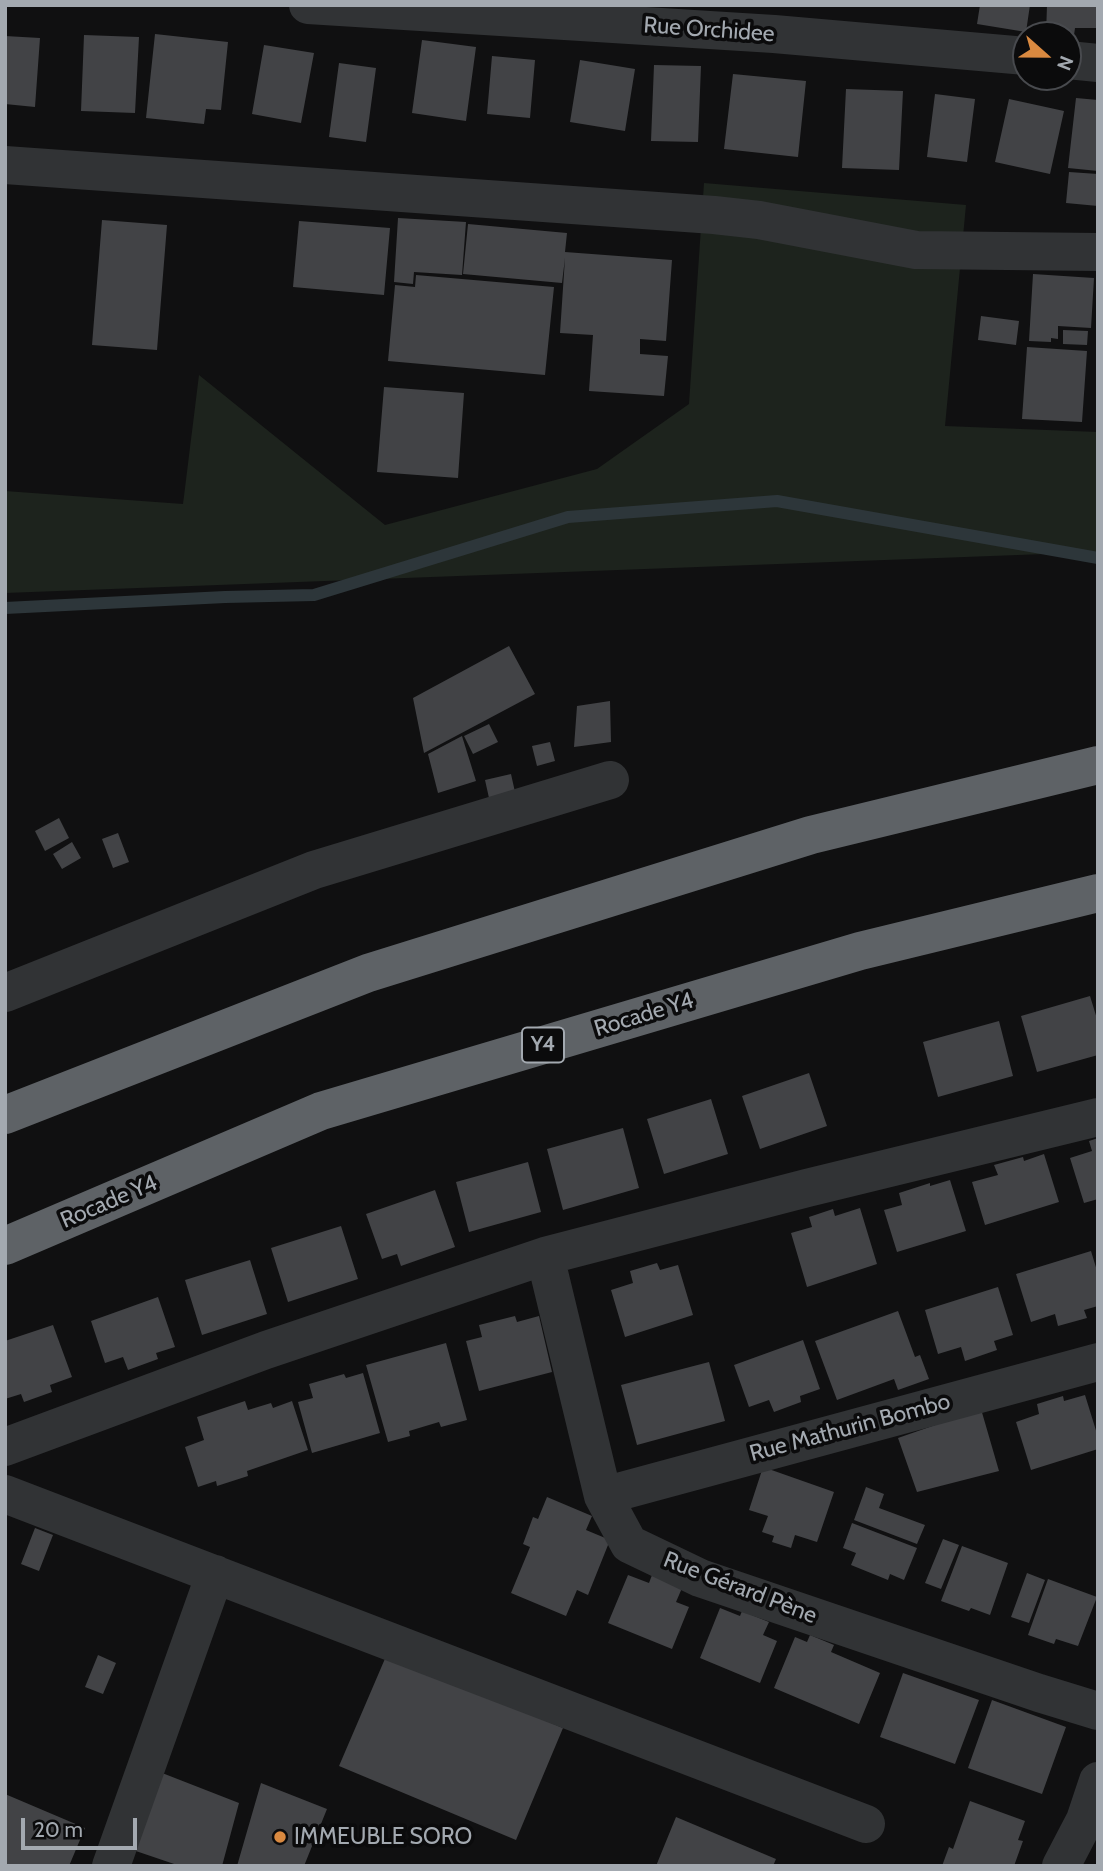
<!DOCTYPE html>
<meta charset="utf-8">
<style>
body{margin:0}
#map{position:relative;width:1103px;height:1871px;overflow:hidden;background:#101011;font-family:Cabin,sans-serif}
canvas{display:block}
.frame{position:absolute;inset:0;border:7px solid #a3a9b0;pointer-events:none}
.north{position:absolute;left:1012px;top:21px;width:70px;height:70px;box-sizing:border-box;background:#0b0b0c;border:2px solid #484a4e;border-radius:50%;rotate:111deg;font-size:19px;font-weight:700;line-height:28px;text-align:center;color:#a3a9b0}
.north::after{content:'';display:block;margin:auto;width:24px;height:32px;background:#d98940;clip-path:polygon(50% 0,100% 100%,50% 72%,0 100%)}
.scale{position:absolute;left:21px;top:1818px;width:116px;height:32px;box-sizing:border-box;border:4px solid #a3a9b0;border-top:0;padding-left:9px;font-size:21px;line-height:24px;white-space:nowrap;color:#a3a9b0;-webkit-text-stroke:5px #0b0b0c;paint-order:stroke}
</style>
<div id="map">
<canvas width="1103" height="1871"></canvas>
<div class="frame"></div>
<div class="north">N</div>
<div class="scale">20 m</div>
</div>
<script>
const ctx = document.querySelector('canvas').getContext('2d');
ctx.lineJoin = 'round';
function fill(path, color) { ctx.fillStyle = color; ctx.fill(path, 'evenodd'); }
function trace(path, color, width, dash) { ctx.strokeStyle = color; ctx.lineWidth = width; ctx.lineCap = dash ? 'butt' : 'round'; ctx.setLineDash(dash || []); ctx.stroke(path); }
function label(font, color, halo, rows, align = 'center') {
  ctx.font = font + ' Cabin,sans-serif'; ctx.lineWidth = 7; ctx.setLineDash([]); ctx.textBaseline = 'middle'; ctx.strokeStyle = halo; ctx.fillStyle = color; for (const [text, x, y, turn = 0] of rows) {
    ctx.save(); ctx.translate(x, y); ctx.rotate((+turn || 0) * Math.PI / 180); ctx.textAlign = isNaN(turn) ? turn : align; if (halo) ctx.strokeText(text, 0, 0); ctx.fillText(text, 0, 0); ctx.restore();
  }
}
fill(new Path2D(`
 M 704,183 L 966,205 L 945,426 L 1098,432 L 1098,552 L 5,593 L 5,491 L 183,504 L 199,375 L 385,525 L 597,469 L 689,404 Z`), '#1d231d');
trace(new Path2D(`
 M 5,608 L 225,597 L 314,595 L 568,517 L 777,501 L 1098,558`), '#2d363a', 12);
fill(new Path2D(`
 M 980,5 L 1030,5 L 1026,32 L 977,24 Z
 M 1047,5 L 1098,5 L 1098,28 L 1075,28 L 1073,43 L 1068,43 L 1068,35 L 1046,35 Z
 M 155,34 L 228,42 L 221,110 L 206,109 L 204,124 L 146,118 Z
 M 84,35 L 139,37 L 135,113 L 81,111 Z
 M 5,36 L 40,38 L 35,107 L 5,104 Z
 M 422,40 L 476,47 L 466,121 L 412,113 Z
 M 264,45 L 314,53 L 301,123 L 252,114 Z
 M 492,56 L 535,60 L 530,118 L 487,114 Z
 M 580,60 L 635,69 L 625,131 L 570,122 Z
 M 339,63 L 376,68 L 366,142 L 329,137 Z
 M 654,65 L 701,66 L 698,142 L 651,141 Z
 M 733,74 L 806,81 L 798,157 L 724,149 Z
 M 846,89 L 903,91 L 899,170 L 842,168 Z
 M 935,94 L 975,99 L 967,162 L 927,157 Z
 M 1076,98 L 1098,100 L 1098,171 L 1068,168 Z
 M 1009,99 L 1064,111 L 1050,174 L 995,162 Z
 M 1069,172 L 1098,174 L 1098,206 L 1066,203 Z
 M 398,218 L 466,222 L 462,275 L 414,272 L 413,284 L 394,282 Z
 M 102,220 L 167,225 L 157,350 L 92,345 Z
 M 299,221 L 390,228 L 384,295 L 293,287 Z
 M 468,224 L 567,233 L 565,252 L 672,260 L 666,341 L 640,339 L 640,354 L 668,356 L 664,396 L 589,391 L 593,335 L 560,333 L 565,258 L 562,283 L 463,274 Z
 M 1033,274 L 1094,278 L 1091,328 L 1058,326 L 1058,339 L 1051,338 L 1051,342 L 1029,341 Z
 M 416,275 L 554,287 L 545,375 L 388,361 L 395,285 L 415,287 Z
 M 981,316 L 1019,321 L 1016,345 L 978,340 Z
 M 1063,330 L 1088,331 L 1087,345 L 1063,344 Z
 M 1027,347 L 1087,351 L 1082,422 L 1022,419 Z
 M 384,387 L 464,393 L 458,478 L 377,472 Z
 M 509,646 L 535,694 L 424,753 L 413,698 Z
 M 610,701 L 611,742 L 574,747 L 577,706 Z
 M 489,724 L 498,742 L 473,754 L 464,736 Z
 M 462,736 L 476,781 L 438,793 L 428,754 Z
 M 550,742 L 555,761 L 537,766 L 532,746 Z
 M 511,774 L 515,792 L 489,798 L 485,780 Z
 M 59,818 L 69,838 L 45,851 L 35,831 Z
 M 118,833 L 129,862 L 113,868 L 102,839 Z
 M 72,842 L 81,858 L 62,869 L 53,854 Z
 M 1090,996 L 1098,1022 L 1098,1055 L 1037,1072 L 1021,1016 Z
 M 999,1021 L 1013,1076 L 938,1097 L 923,1042 Z
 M 809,1073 L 827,1126 L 760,1149 L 742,1096 Z
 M 711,1099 L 728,1154 L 664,1174 L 647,1119 Z
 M 623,1128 L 639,1188 L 563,1210 L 547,1149 Z
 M 1098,1138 L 1098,1199 L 1084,1203 L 1070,1158 L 1092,1151 L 1089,1141 Z
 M 1044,1154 L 1059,1202 L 985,1225 L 972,1182 L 998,1175 L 994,1165 L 1023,1157 L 1024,1161 Z
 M 528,1162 L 541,1212 L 469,1232 L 456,1182 Z
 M 950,1180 L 966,1231 L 897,1252 L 884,1210 L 902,1205 L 899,1193 L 930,1183 L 930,1186 Z
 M 435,1190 L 455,1247 L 401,1266 L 397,1254 L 382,1259 L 366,1214 Z
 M 860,1208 L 877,1264 L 807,1287 L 791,1233 L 812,1227 L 809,1217 L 833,1209 L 835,1216 Z
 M 341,1226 L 358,1279 L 288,1302 L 271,1248 Z
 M 1091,1251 L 1098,1274 L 1098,1306 L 1084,1310 L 1087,1318 L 1058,1326 L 1055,1314 L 1031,1322 L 1016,1274 Z
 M 250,1260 L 267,1314 L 202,1335 L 185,1280 Z
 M 657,1263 L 660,1270 L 678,1265 L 693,1315 L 625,1337 L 611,1290 L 633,1283 L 630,1271 Z
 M 998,1287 L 1013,1335 L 994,1341 L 997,1350 L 965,1361 L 961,1347 L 938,1354 L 925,1310 Z
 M 158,1297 L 175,1347 L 156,1353 L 158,1359 L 128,1370 L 123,1357 L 105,1363 L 91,1321 Z
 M 898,1311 L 915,1357 L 920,1355 L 929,1379 L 898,1390 L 894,1379 L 837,1400 L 815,1341 Z
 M 515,1316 L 517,1322 L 539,1316 L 552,1372 L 479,1391 L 466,1341 L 482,1337 L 479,1325 Z
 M 53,1325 L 72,1377 L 50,1385 L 52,1392 L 24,1402 L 21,1394 L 5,1399 L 5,1341 Z
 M 803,1340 L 820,1389 L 800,1396 L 801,1402 L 774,1412 L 769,1400 L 749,1407 L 734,1365 Z
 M 446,1343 L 467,1420 L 441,1427 L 439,1422 L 409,1431 L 410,1436 L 388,1442 L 366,1365 Z
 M 709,1362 L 725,1421 L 637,1445 L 621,1385 Z
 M 363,1373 L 380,1433 L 312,1453 L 298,1402 L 313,1398 L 309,1384 L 344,1374 L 346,1378 Z
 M 1085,1395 L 1098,1437 L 1098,1449 L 1031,1470 L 1016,1422 L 1039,1414 L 1037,1404 L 1063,1396 L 1064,1401 Z
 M 245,1401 L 248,1410 L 271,1403 L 273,1408 L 292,1401 L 308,1450 L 247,1471 L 248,1476 L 217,1486 L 216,1481 L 198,1487 L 185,1447 L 204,1440 L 197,1417 Z
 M 981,1409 L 999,1471 L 917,1492 L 898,1438 Z
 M 763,1467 L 834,1492 L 817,1542 L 795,1535 L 791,1548 L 772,1542 L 774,1536 L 762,1532 L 768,1516 L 749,1510 Z
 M 866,1487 L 884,1494 L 879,1508 L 925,1525 L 917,1544 L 854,1520 Z
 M 547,1497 L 592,1516 L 586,1530 L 610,1540 L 588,1595 L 577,1590 L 566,1616 L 511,1593 L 530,1547 L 523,1544 L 533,1517 L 538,1519 Z
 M 852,1523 L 917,1548 L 904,1580 L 890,1574 L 888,1580 L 851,1565 L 856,1553 L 843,1548 Z
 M 35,1528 L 53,1535 L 39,1571 L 21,1564 Z
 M 943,1539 L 959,1545 L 941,1589 L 925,1583 Z
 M 962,1546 L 1008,1563 L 990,1615 L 971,1608 L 969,1611 L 941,1601 Z
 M 1027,1573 L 1045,1580 L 1029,1623 L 1011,1617 Z
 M 628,1575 L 649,1583 L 652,1575 L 682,1588 L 676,1602 L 689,1607 L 672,1649 L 608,1623 Z
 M 1048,1579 L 1097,1597 L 1078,1646 L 1056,1639 L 1054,1644 L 1028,1635 Z
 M 720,1608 L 740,1616 L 742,1611 L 769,1622 L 763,1635 L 777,1641 L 760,1683 L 700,1658 Z
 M 810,1635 L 834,1645 L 831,1652 L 880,1673 L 859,1724 L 774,1688 L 795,1637 L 807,1642 Z
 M 387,1654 L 563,1728 L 516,1840 L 339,1766 Z
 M 98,1655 L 116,1663 L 103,1694 L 85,1687 Z
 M 903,1673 L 979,1700 L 955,1764 L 880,1737 Z
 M 992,1700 L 1066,1727 L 1042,1794 L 968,1768 Z
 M 157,1771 L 239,1803 L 222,1866 L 180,1866 L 127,1848 Z
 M 261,1783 L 327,1809 L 304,1866 L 237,1866 Z
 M 5,1794 L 85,1828 L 69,1866 L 5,1866 Z
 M 970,1801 L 1025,1821 L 1018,1840 L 1023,1841 L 1014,1866 L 942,1866 L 949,1847 L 953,1849 Z
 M 676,1817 L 776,1859 L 773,1866 L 656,1866 Z`), '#424346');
trace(new Path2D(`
 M 308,5 L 774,34 L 1026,56
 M 1068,60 L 1098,63
 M 5,165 L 714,215 L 759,220 L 916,250 L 1098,252
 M 5,993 L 314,870 L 610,780
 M 545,1256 L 603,1496 L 629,1544 L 700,1578 L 1039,1693 L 1098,1711
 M 5,1447 L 266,1350 L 545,1256 L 807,1188 L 1098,1117
 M 5,1494 L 866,1824
 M 603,1496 L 1098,1362
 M 111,1866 L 215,1574
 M 1061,1866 L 1085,1820 L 1098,1781`), '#313335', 38);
trace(new Path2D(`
 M 5,1115 L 368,973 L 811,835 L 1098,765
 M 5,1246 L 321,1111 L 860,951 L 1098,893`), '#5e6266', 38);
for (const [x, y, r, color] of [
 [280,1837,7,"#d98940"]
]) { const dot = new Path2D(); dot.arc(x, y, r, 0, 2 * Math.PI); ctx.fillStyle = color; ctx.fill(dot); trace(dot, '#0b0b0c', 2.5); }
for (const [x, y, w] of [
 [543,1045,42]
]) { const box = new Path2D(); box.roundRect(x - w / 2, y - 17.5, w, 35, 5); ctx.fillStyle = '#0b0b0c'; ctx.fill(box); trace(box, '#a3a9b0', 2); }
label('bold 21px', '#a3a9b0', null, [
 ["Y4",543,1045]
]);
label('23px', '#a3a9b0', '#0b0b0c', [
 ["Rue Orchidee",709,30,4],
 ["Rocade Y4",644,1015,-17],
 ["Rocade Y4",109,1202,-23],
 ["Rue Mathurin Bombo",850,1428,-15],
 ["Rue Gérard Pène",740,1588,21]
]);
label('23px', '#a3a9b0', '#0b0b0c', [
 ["IMMEUBLE SORO",294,1837]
], 'left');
</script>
